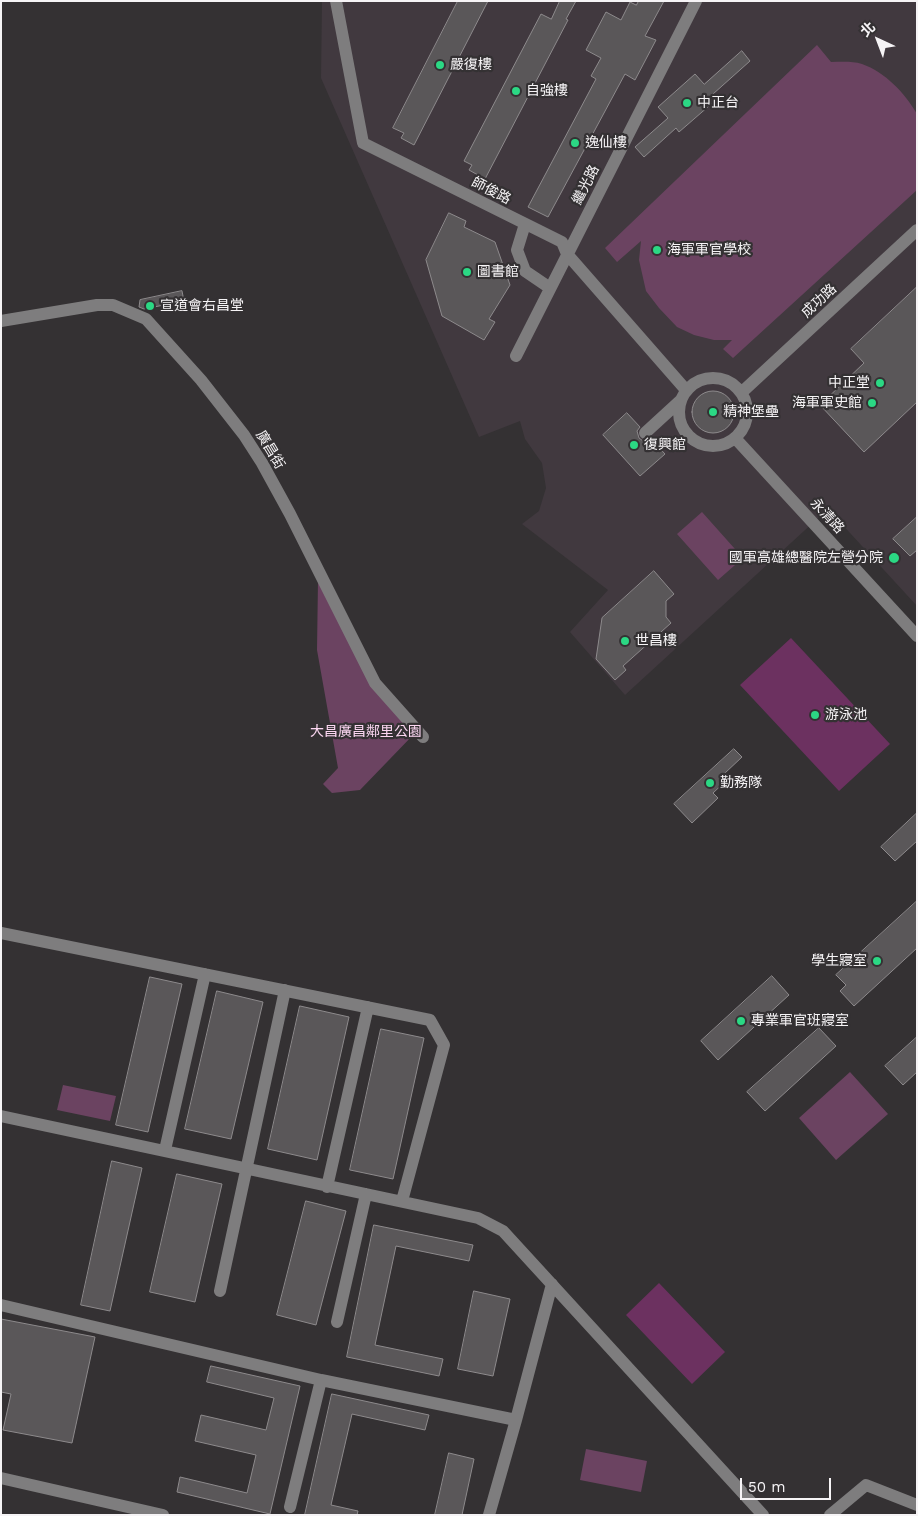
<!DOCTYPE html>
<meta charset="utf-8">
<style>
body{margin:0}
#map{position:relative;width:918px;height:1516px;overflow:hidden;background:#343133;font-family:"Work Sans","Noto Sans TC",sans-serif}
canvas{display:block}
.frame{position:absolute;inset:0;border:2px solid #f6f4f6;pointer-events:none}
.north{position:absolute;left:853px;top:15px;width:50px;height:50px;-webkit-text-stroke:4px #343133;paint-order:stroke;rotate:317deg;font-size:14px;font-weight:700;line-height:20px;text-align:center;color:#f6f4f6}
.north::after{content:'';display:block;margin:auto;width:18px;height:22px;background:#f6f4f6;clip-path:polygon(50% 0,100% 100%,50% 72%,0 100%)}
.scale{position:absolute;left:740px;top:1478px;width:91px;height:22px;box-sizing:border-box;border:2px solid #f6f4f6;border-top:0;padding-left:6px;font-size:15px;line-height:18px;white-space:nowrap;color:#f6f4f6;-webkit-text-stroke:4px #343133;paint-order:stroke}
</style>
<div id="map">
<canvas width="918" height="1516"></canvas>
<div class="frame"></div>
<div class="north">北</div>
<div class="scale">50 m</div>
</div>
<script>
const ctx = document.querySelector('canvas').getContext('2d');
ctx.lineJoin = 'round';
function fill(path, color) { ctx.fillStyle = color; ctx.fill(path, 'evenodd'); }
function trace(path, color, width, dash) { ctx.strokeStyle = color; ctx.lineWidth = width; ctx.lineCap = dash ? 'butt' : 'round'; ctx.setLineDash(dash || []); ctx.stroke(path); }
function label(font, color, halo, rows, align = 'center') {
  ctx.font = font + ' "Work Sans","Noto Sans TC",sans-serif'; ctx.lineWidth = 4.5; ctx.setLineDash([]); ctx.textBaseline = 'middle'; ctx.strokeStyle = halo; ctx.fillStyle = color; for (const [text, x, y, turn = 0] of rows) {
    ctx.save(); ctx.translate(x, y); ctx.rotate((+turn || 0) * Math.PI / 180); ctx.textAlign = isNaN(turn) ? turn : align; if (halo) ctx.strokeText(text, 0, 0); ctx.fillText(text, 0, 0); ctx.restore();
  }
}
fill(new Path2D(`
 M 322,1 L 917,1 L 917,606 L 828,509 L 625,695 L 570,632 L 608,590 L 522,524 L 539,511 L 546,488 L 542,463 L 525,439 L 520,421 L 479,437 L 321,78 Z`), '#41393f');
fill(new Path2D(`
 M 817,45 L 831,62 C 842,62 852,61 862,64 C 885,72 905,93 917,114 L 917,190 L 733,358 L 723,349 L 732,340 L 714,340 L 694,335 L 677,327 L 659,308 L 646,291 L 639,260 L 641,241 L 617,262 L 605,248 Z
 M 702,512 L 743,558 L 718,580 L 677,534 Z
 M 318,580 L 371,685 L 415,733 L 360,790 L 332,793 L 323,784 L 338,768 L 317,650 Z
 M 850,1072 L 888,1114 L 836,1160 L 799,1118 Z
 M 63,1085 L 116,1096 L 110,1121 L 57,1110 Z
 M 586,1449 L 647,1461 L 641,1492 L 580,1480 Z`), '#6b4361');
fill(new Path2D(`
 M 791,638 L 890,744 L 839,791 L 740,685 Z
 M 659,1283 L 725,1352 L 692,1384 L 626,1315 Z`), '#6c3160');
const building = new Path2D(`
 M 458,1 L 488,1 L 414,145 L 401,138 L 404,133 L 393,128 Z
 M 560,1 L 576,1 L 566,19 L 568,20 L 485,179 L 469,170 L 472,165 L 464,161 L 541,14 L 551,19 Z
 M 639,1 L 664,1 L 645,36 L 656,40 L 635,80 L 625,74 L 548,217 L 528,207 L 596,79 L 591,76 L 601,58 L 586,50 L 606,12 L 621,20 L 630,2 L 636,5 Z
 M 742,51 L 750,61 L 713,94 L 717,99 L 679,132 L 676,128 L 644,157 L 635,147 L 668,118 L 658,107 L 695,74 L 704,84 Z
 M 449,213 L 466,221 L 464,227 L 495,242 L 510,285 L 489,319 L 495,322 L 484,340 L 442,316 L 426,260 Z
 M 917,287 L 917,402 L 864,452 L 820,405 L 864,363 L 851,349 Z
 M 182,291 L 184,301 L 144,309 L 139,307 L 140,300 Z
 M692 412a21 21 0 1 1 42 0a21 21 0 1 1-42 0Z
 M 627,413 L 640,427 L 637,431 L 639,438 L 643,441 L 651,439 L 665,454 L 640,476 L 603,435 Z
 M 917,517 L 917,550 L 910,556 L 893,539 Z
 M 654,571 L 674,594 L 666,601 L 666,617 L 671,623 L 623,666 L 626,670 L 615,680 L 596,659 L 602,618 Z
 M 734,749 L 742,757 L 725,773 L 729,778 L 713,793 L 718,798 L 692,823 L 674,804 Z
 M 917,813 L 917,841 L 895,861 L 881,847 Z
 M 917,901 L 917,948 L 854,1006 L 840,991 L 846,985 L 836,975 Z
 M 772,976 L 789,995 L 718,1060 L 701,1041 Z
 M 150,977 L 182,984 L 148,1132 L 116,1125 Z
 M 217,991 L 263,1002 L 231,1139 L 185,1129 Z
 M 300,1006 L 349,1017 L 317,1160 L 268,1149 Z
 M 819,1028 L 836,1046 L 765,1111 L 747,1092 Z
 M 381,1029 L 424,1038 L 393,1179 L 350,1170 Z
 M 917,1037 L 917,1072 L 903,1085 L 885,1066 Z
 M 112,1161 L 142,1168 L 110,1311 L 81,1305 Z
 M 177,1174 L 222,1184 L 195,1302 L 150,1292 Z
 M 306,1201 L 346,1211 L 316,1325 L 277,1315 Z
 M 374,1225 L 473,1245 L 469,1261 L 396,1246 L 375,1345 L 443,1359 L 439,1376 L 347,1357 Z
 M 474,1291 L 510,1299 L 493,1376 L 458,1369 Z
 M 1,1319 L 95,1337 L 72,1443 L 3,1430 L 11,1394 L 1,1392 Z
 M 211,1366 L 300,1386 L 270,1514 L 177,1492 L 180,1477 L 247,1493 L 256,1455 L 195,1441 L 201,1415 L 266,1430 L 274,1398 L 207,1382 Z
 M 332,1394 L 429,1415 L 425,1430 L 352,1414 L 331,1505 L 358,1511 L 357,1515 L 305,1515 Z
 M 449,1453 L 474,1459 L 462,1515 L 435,1515 Z`);
fill(building, '#5a5759');
trace(building, '#8d8a8c', 1);
trace(new Path2D(`
 M 336,1 L 363,143 L 562,242 L 567,254 L 686,390
 M 525,224 L 517,250 L 525,271 L 550,288
 M 1,321 L 97,305 L 113,305 L 146,319 L 201,380 L 244,435 L 262,463 L 290,514 L 375,683 L 423,737
 M 516,356 L 696,1
 M679 412a34 34 0 1 1 68 0a34 34 0 1 1-68 0Z
 M 741,393 L 917,230
 M 645,433 L 681,400
 M 735,438 L 917,636
 M 1,933 L 430,1020 L 444,1045 L 402,1201
 M 1,1116 L 478,1218 L 503,1231 L 763,1515
 M 165,1150 L 205,974
 M 327,1187 L 368,1007
 M 220,1291 L 285,990
 M 1,1305 L 321,1380 L 516,1420
 M 337,1322 L 366,1194
 M 1,1478 L 163,1515
 M 290,1507 L 321,1380
 M 489,1515 L 516,1420 L 552,1284
 M 830,1515 L 866,1485 L 917,1505`), '#7e7d7e', 12);
for (const [x, y, r, color] of [
 [440,65,5,"#2bd884"],
 [516,91,5,"#2bd884"],
 [687,103,5,"#2bd884"],
 [575,143,5,"#2bd884"],
 [657,250,5,"#2bd884"],
 [467,272,5,"#2bd884"],
 [150,306,5,"#2bd884"],
 [880,383,5,"#2bd884"],
 [872,403,5,"#2bd884"],
 [713,412,5,"#2bd884"],
 [634,445,5,"#2bd884"],
 [894,558,6,"#2bd884"],
 [625,641,5,"#2bd884"],
 [815,715,5,"#2bd884"],
 [710,783,5,"#2bd884"],
 [877,961,5,"#2bd884"],
 [741,1021,5,"#2bd884"]
]) { const dot = new Path2D(); dot.arc(x, y, r, 0, 2 * Math.PI); ctx.fillStyle = color; ctx.fill(dot); trace(dot, '#343133', 2); }
label('14px', '#f6f4f6', '#343133', [
 ["嚴復樓",450,65],
 ["自強樓",526,91],
 ["中正台",697,103],
 ["逸仙樓",585,143],
 ["海軍軍官學校",667,250],
 ["圖書館",477,272],
 ["宣道會右昌堂",160,306],
 ["中正堂",870,383,"right"],
 ["海軍軍史館",862,403,"right"],
 ["精神堡壘",723,412],
 ["復興館",644,445],
 ["國軍高雄總醫院左營分院",883,558,"right"],
 ["世昌樓",635,641],
 ["游泳池",825,715],
 ["勤務隊",720,783],
 ["學生寢室",867,961,"right"],
 ["專業軍官班寢室",751,1021]
], 'left');
label('14px', '#f6f4f6', '#343133', [
 ["繼光路",586,185,-63],
 ["師俊路",491,191,27],
 ["成功路",819,301,-43],
 ["廣昌街",270,450,59],
 ["永清路",827,516,47]
]);
label('14px', '#fbd6f1', '#343133', [
 ["大昌廣昌鄰里公園",366,732]
]);
</script>
